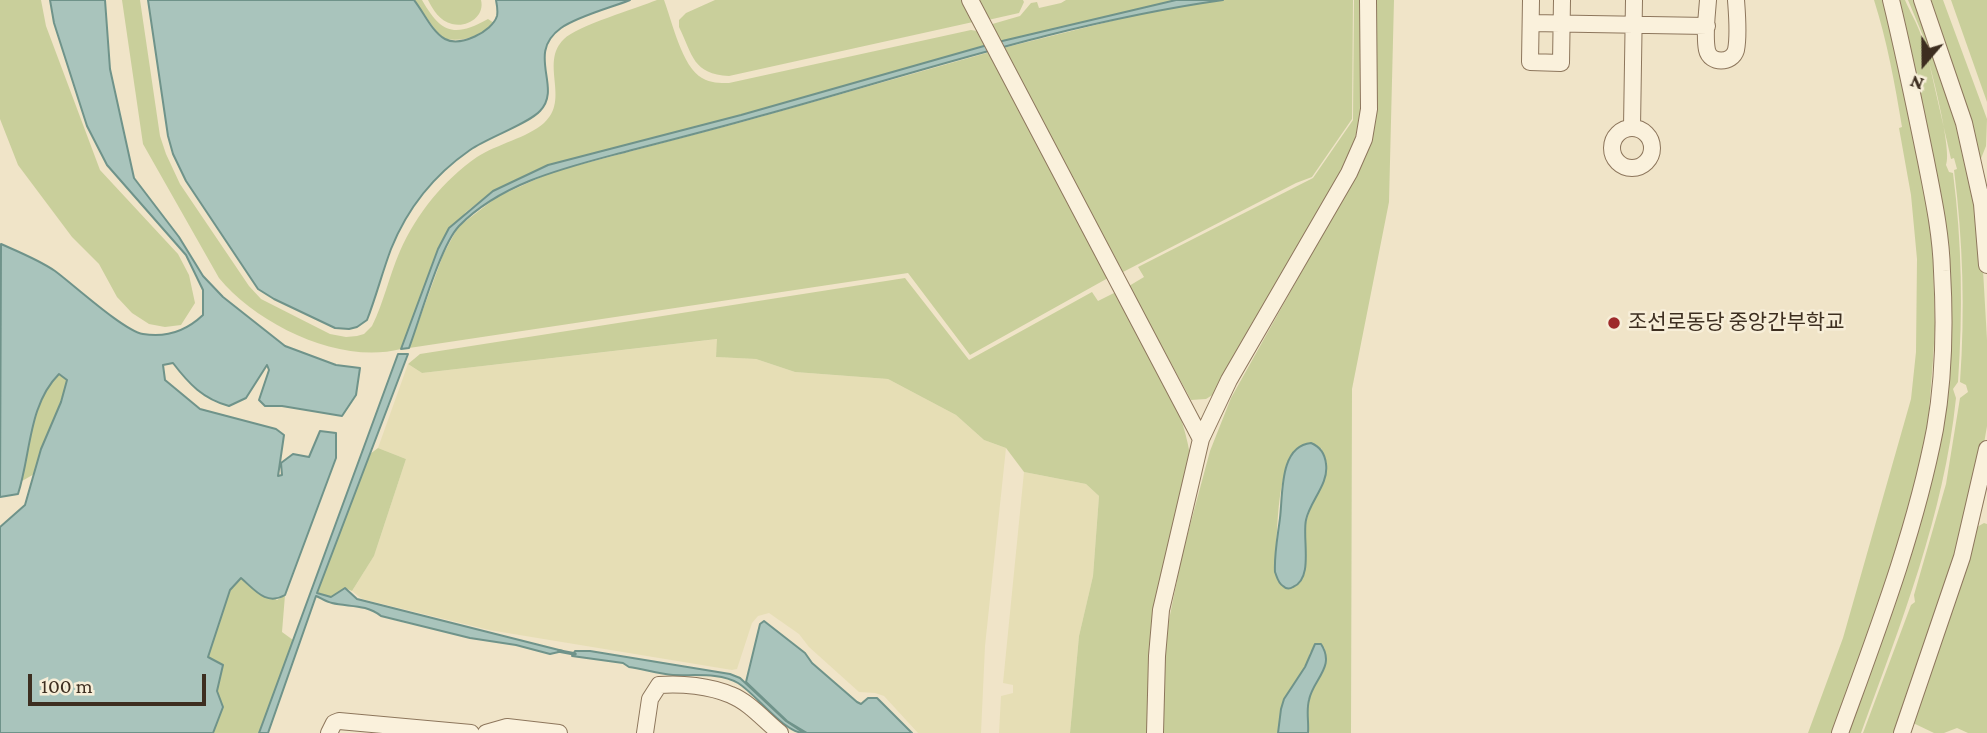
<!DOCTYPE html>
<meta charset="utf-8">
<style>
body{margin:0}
#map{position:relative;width:1987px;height:733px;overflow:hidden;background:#f0e4c8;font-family:"Crimson Pro",serif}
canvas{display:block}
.north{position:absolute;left:1889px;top:28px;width:70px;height:70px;-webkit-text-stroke:5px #f7eed8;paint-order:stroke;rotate:200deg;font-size:19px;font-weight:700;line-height:28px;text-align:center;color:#3d2e20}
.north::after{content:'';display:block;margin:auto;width:24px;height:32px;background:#3d2e20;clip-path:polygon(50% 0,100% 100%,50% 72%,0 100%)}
.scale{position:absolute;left:28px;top:674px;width:178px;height:32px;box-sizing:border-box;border:4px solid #3d2e20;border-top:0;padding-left:9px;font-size:21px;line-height:24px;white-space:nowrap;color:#3d2e20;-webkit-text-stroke:5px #f7eed8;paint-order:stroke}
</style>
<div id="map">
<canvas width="1987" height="733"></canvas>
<div class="north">N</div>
<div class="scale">100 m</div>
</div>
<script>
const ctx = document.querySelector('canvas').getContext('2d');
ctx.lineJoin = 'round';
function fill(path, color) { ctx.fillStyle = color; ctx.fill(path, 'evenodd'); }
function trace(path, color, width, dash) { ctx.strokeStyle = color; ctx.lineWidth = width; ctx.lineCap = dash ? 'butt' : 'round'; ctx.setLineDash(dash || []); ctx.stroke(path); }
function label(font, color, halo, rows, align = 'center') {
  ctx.font = font + ' "Crimson Pro","Noto Sans KR",serif'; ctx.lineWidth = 5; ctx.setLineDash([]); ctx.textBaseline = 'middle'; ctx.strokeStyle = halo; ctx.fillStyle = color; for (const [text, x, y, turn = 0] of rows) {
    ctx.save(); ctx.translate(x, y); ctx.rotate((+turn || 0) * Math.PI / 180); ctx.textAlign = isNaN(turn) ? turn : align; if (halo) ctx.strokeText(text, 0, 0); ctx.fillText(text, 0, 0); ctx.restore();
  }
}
fill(new Path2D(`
 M 718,339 L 716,357 L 756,359 L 795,372 L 888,379 L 956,415 L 984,440 L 1006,448 L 985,646 L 981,733 L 918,733 L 884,696 L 875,693 L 859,692 L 809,647 L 799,634 L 769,613 L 758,616 L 752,623 L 737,669 L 732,670 L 489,630 L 362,599 L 352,591 L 374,556 L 406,459 L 378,448 L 408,364 L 422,373 Z
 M 1024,472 L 1086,484 L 1099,496 L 1093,576 L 1079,636 L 1070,733 L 999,733 L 1001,696 L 1013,693 L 1013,685 L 1003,683 Z`), '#e6deb5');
fill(new Path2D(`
 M 0,0 L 41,0 L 46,26 L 100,170 L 178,254 L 189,275 L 195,303 L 181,325 L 165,327 L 149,324 L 132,313 L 117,297 L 99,264 L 72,237 L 18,165 L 0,119 Z
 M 122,0 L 140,0 L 160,136 L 166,154 L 180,184 L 249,286 L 261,299 L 330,334 L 346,337 L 357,336 L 364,334 L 372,326 C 384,302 389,276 400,251 C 417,213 443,181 477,157 C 497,144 527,138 544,123 C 571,99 539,63 564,39 C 577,26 637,8 657,0 L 664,0 C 672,21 682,67 702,78 C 711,83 719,83 729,83 L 971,30 L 977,31 L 987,46 L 741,115 L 548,165 L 493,191 L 466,212 L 438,249 L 401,349 C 340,365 258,325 219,278 L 143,144 Z
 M 414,0 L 422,0 C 441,33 454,38 488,19 L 494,23 C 481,36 464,42 445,39 L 437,32 Z
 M 428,0 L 481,0 C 485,16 468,28 452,24 C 440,21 433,10 428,0 Z
 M 715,0 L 961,0 L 973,22 L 729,76 C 693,74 693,56 679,27 L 679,20 L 686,13 Z
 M 977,0 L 1023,0 L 1024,2 L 1019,13 L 988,20 Z
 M 1066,0 L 1176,0 L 998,42 L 989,25 L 1020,16 L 1031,3 L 1037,2 L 1039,8 L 1061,3 Z
 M 1223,0 L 1353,0 L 1352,119 L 1312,177 L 1296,183 L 1123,272 L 1003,48 L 1156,10 Z
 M 1354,0 L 1363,0 L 1361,112 L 1352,152 L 1214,394 L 1206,399 L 1191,400 L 1129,286 L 1144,277 L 1138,267 L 1313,178 L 1353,120 Z
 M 1375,0 L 1394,0 L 1389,202 L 1352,389 L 1351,733 L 1308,733 C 1309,721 1306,711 1309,699 C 1314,677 1331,675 1324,647 L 1310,652 C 1307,670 1292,683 1285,699 C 1280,710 1280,721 1278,733 L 1163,733 L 1163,665 L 1168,625 L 1182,555 L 1210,451 L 1231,398 L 1354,178 ZM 1311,443 L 1322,449 L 1323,484 L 1316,493 L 1306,522 L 1306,560 L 1275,565 C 1279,537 1273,447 1311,443 Z
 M 1874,0 L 1887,0 L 1932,229 L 1935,327 L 1933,360 L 1928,424 L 1920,464 L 1896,558 L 1834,733 L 1808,733 L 1843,638 L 1911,399 L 1916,352 L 1917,259 L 1911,195 L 1899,128 L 1902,127 C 1895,84 1887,41 1874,0 Z
 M 1897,0 L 1905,0 C 1910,12 1917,23 1921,35 C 1928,55 1953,150 1946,165 L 1949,172 L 1953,173 C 1962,243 1963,311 1958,382 L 1953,389 L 1956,398 C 1944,515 1901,623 1861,733 L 1844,733 L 1920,509 L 1944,314 Z
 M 1908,0 L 1915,0 L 1959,123 L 1980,217 L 1987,340 L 1987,426 L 1976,490 L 1899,733 L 1863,733 L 1911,605 L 1915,602 L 1914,595 L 1946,484 L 1960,398 L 1968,392 L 1966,385 L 1960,382 C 1965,311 1963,241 1954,170 L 1957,169 L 1954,158 L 1951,159 L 1923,36 Z
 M 1926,0 L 1943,0 L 1987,119 L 1986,146 L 1980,161 Z
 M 1951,0 L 1987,0 L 1987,102 Z
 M 990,52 L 1108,278 L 970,355 L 908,273 L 409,348 L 443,255 L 458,227 L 497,197 L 552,172 L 742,122 Z
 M 905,278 L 969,360 L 1092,292 L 1098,301 L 1116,292 C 1144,344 1181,396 1190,455 L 1149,655 L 1147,733 L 1070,733 L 1079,636 L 1093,576 L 1099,496 L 1086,484 L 1024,472 L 1006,448 L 984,440 L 956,415 L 888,379 L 795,372 L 756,359 L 716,357 L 717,339 L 422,373 L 408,364 L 420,354 Z
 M 59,374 L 67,380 C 59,412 43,440 36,473 L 22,481 C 28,445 32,402 59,374 Z
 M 378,448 L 406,459 L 374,556 L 352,591 L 345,588 L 331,597 L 317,593 L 370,454 Z
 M 1984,523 L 1987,524 L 1987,733 L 1968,733 L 1957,728 L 1944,733 L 1934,733 L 1911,722 L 1977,527 Z
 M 241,578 L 277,600 L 285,595 L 282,632 L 293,640 L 259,733 L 213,733 L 223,707 L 217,691 L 223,666 L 208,658 L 230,590 Z`), '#c9cf9b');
const water = new Path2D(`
 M 50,0 L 105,0 L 110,69 L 134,178 L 179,237 L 203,276 L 223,297 L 285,346 L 336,365 L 360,368 L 356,395 L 342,416 L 282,406 L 265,406 L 259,400 L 269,370 L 267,365 L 246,398 L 229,406 C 203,399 189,384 173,363 L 163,365 L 165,380 L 200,409 L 276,429 L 284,435 L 278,476 L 282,475 L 281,463 L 293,454 L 309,457 L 320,431 L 336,433 L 336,458 L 285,595 C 266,606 255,590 241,578 L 230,590 L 208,657 L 223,665 L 217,691 L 223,707 L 213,733 L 0,733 L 0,527 L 25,505 L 41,449 L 61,402 L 67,380 L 59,374 C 28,405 31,454 18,494 L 0,497 L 1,244 C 19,252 39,260 55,271 C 74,285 124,331 143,334 C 166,338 186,331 203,315 L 203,290 L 186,255 L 107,165 L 87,126 L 54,23 Z
 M 148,0 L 414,0 C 423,11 432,32 445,39 C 460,47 492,32 497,16 C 498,11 497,5 496,0 L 630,0 C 610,8 578,16 561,28 C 525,54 563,87 540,111 C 528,124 489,137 470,150 C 434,175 407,209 391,249 C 382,273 376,297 367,320 L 357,327 L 349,329 L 335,328 L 274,299 L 258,289 L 186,181 L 173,154 L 168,136 Z
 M 1176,0 L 1223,0 C 1066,22 913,74 760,116 C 718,128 675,139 632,150 C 573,166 504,180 459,226 C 440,246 420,319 409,348 L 401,349 L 438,249 L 449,228 L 493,191 L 548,165 L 741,115 L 998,42 Z
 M 398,354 L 408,354 L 317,593 L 331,597 L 345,588 L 357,599 L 563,651 L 550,654 L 516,645 L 470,638 L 381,616 C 366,604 349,607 332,603 C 326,602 321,598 316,596 L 268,733 L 259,733 Z
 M 1311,443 C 1321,447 1325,454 1326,464 C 1329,484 1310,501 1306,520 C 1302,538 1314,579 1293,587 C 1290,589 1286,589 1283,586 C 1278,583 1277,577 1275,572 C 1274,554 1278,535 1280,518 C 1283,495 1279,446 1311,443 Z
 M 764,621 L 805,653 L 812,663 L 857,702 L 861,704 L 868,698 L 877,698 L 912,733 L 807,733 L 787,721 L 746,682 L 760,624 Z
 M 1315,644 L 1321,644 C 1336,667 1313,679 1309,700 C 1306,711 1309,722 1308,733 L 1278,733 L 1281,709 L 1284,699 L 1305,667 Z
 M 575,651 L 590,651 L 730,674 L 740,678 L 786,721 L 804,733 C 784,733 756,694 738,683 C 720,672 693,676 673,675 C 659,674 643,669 629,667 L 623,663 L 572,656 Z`);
fill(water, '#a9c4bc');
trace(water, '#6f938a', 2);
trace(new Path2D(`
 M 559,651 L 575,654`), '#6f938a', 3.5);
const minor = new Path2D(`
 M 970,0 L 1201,439
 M 1531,0 L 1530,62 L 1561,63 L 1562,0
 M 1708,0 C 1707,15 1704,35 1707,50 C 1710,64 1732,64 1736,50 C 1739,35 1737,14 1736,0
 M 1922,0 L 1964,123 L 1982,204 L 1987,265
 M 1531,23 L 1707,26
 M 1632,127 L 1634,0
 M1612 148a20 20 0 1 1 40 0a20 20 0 1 1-40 0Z
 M 329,733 L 334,723 L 339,721 L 471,733
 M 486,733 L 507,727 L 559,733
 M 645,733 L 650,699 L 659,685 C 681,683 710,686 731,695 C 749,702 765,721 780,733
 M 1155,733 L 1157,656 L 1161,610 L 1201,439 L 1229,380 L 1349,173 L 1364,139 L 1369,109 L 1368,0
 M 1840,733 C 1876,634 1915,533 1935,429 C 1944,378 1945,323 1942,271 C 1941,233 1933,197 1926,161 C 1915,107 1904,53 1891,0
 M 1902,733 L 1962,557 L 1987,449`);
trace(minor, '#8d765c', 18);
trace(minor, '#faf1dc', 16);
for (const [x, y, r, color] of [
 [1614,323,7,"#9e2a2b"]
]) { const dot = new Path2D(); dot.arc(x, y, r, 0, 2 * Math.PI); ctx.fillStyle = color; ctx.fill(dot); trace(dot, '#f7eed8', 2.5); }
label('21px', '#3d2e20', '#f7eed8', [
 ["조선로동당 중앙간부학교",1628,323]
], 'left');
</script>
